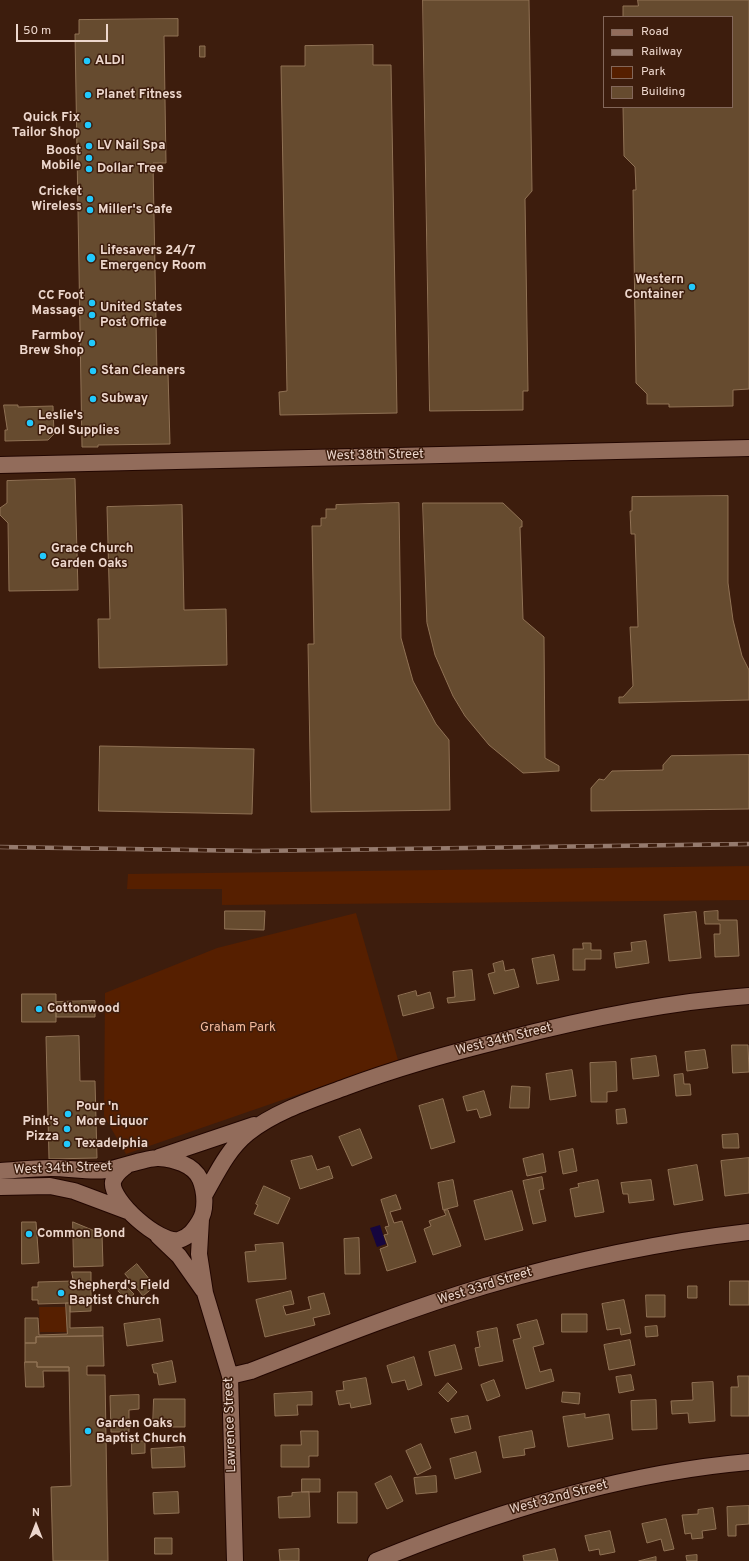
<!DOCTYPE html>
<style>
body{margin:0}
#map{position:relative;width:749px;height:1561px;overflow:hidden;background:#3d1d0d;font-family:Overpass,sans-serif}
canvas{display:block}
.legend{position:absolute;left:603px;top:16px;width:130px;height:92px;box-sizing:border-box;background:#3d1d0d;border:1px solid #83675a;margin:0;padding:5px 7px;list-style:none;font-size:12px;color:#edd7cd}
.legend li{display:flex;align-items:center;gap:8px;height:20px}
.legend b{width:20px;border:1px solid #83675a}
.north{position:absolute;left:16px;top:1505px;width:40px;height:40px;-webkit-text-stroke:3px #3d1d0d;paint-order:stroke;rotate:0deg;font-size:11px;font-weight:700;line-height:16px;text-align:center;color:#edd7cd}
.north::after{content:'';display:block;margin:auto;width:14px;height:18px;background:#edd7cd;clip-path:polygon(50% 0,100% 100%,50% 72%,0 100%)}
.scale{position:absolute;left:16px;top:24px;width:92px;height:18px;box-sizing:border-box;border:2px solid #edd7cd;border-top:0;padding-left:5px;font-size:12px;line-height:14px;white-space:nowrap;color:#edd7cd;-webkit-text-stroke:3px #3d1d0d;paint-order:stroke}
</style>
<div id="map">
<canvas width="749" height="1561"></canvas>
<ul class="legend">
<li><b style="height:5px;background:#926c5b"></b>Road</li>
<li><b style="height:5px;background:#957a6d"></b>Railway</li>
<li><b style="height:11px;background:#561f00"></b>Park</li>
<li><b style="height:11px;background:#664b2f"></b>Building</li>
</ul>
<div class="north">N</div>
<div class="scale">50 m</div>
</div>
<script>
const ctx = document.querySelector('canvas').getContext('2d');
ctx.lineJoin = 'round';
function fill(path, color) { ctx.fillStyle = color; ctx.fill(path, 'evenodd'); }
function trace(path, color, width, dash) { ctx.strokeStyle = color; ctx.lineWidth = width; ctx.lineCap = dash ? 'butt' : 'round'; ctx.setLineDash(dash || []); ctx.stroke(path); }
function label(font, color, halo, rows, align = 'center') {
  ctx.font = font + ' Overpass,sans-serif'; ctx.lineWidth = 3; ctx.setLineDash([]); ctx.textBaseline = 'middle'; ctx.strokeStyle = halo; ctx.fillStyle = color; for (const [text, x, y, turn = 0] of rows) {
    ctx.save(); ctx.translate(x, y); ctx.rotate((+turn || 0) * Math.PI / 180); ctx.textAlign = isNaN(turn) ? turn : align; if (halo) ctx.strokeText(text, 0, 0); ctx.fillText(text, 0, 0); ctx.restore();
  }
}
fill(new Path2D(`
 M 749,866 L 749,900 L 222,905 L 222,889 L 127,889 L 128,874 Z
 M 356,913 L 398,1060 L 126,1154 L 104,1116 L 105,993 L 217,948 Z
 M 39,1307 L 66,1307 L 67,1332 L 40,1332 Z`), '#561f00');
fill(new Path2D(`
 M 380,1225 L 386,1244 L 377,1247 L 370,1228 Z`), '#16063f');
const building = new Path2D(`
 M 423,0 L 529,0 L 532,191 L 525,199 L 528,391 L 523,391 L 523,410 L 430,411 Z
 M 638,0 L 749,0 L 749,389 L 733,390 L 733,406 L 669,407 L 669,404 L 647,404 L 647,394 L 636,383 L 633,190 L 636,190 L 635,167 L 624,156 L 623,107 L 732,107 L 732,17 L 623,17 L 623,6 L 638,6 Z
 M 178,19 L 178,36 L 164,36 L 166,163 L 153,163 L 157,373 L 168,373 L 170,444 L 98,445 L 98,447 L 82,447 L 75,34 L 79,34 L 79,20 Z
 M 373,45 L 373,65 L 391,65 L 397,413 L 280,415 L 279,392 L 287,391 L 281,66 L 305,66 L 305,46 Z
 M 200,46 L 205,46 L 205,57 L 200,57 Z
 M 4,405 L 18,405 L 18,407 L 53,406 L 54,434 L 48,440 L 5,441 L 5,430 L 7,430 Z
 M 75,479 L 78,590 L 9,591 L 8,523 L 0,515 L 0,508 L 7,503 L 7,481 Z
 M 728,496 L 728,583 L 733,620 L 742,656 L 749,670 L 749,700 L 619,703 L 619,697 L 623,697 L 633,686 L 630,627 L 638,627 L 635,534 L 631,534 L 630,511 L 632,511 L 632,497 Z
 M 399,503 L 401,638 L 413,681 L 436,724 L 449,740 L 450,810 L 311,812 L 308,644 L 314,644 L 312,526 L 321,526 L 321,518 L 326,518 L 326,509 L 336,509 L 336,505 Z
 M 423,503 L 503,503 L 522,521 L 522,527 L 520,527 L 523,619 L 544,637 L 545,758 L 559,766 L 559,771 L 523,773 L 489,745 L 465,716 L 453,696 L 435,655 L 427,623 Z
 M 182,505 L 184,610 L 226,609 L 227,665 L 99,668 L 98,619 L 110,619 L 107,507 Z
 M 100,746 L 254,749 L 252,814 L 99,811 Z
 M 749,755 L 749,809 L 591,811 L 591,788 L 599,779 L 604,780 L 612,771 L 663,770 L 663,765 L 671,756 Z
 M 225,911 L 265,911 L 264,930 L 225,929 Z
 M 718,911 L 718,920 L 737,920 L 739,956 L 715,957 L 714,934 L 720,934 L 720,924 L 705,924 L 704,912 Z
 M 696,912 L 701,958 L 669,961 L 664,915 Z
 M 646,941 L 649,963 L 616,968 L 614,953 L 632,951 L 631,943 Z
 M 583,943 L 591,943 L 591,950 L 601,950 L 601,959 L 585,959 L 585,970 L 573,970 L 573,949 L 583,949 Z
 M 554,955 L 559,980 L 537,984 L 532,959 Z
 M 503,961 L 505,971 L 514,969 L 519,987 L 494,994 L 488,974 L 495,972 L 493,964 Z
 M 472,970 L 475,1000 L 448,1003 L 447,998 L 455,997 L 453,972 Z
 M 416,991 L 417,996 L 430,992 L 434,1008 L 403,1016 L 398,996 Z
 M 22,994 L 56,994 L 56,1022 L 22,1022 Z
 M 95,1001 L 95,1017 L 56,1017 L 56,1002 Z
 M 79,1036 L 80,1081 L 95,1081 L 97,1158 L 49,1159 L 46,1037 Z
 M 732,1045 L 748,1045 L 749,1072 L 733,1073 Z
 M 705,1050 L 708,1068 L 687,1071 L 685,1052 Z
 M 656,1056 L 659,1076 L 633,1079 L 631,1059 Z
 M 616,1062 L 617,1091 L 607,1092 L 607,1102 L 591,1102 L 590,1063 Z
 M 572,1070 L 576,1096 L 550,1100 L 546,1074 Z
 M 683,1074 L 684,1084 L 690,1084 L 691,1095 L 676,1096 L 674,1075 Z
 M 512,1086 L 530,1087 L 529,1108 L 510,1108 Z
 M 484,1091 L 491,1115 L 480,1118 L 477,1109 L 467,1111 L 463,1097 Z
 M 443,1099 L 455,1142 L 431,1149 L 419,1106 Z
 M 625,1109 L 627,1123 L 617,1124 L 616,1110 Z
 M 360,1129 L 372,1158 L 352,1166 L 339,1137 Z
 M 738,1134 L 739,1148 L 723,1148 L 722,1135 Z
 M 573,1149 L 577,1171 L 563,1174 L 559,1152 Z
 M 543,1154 L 546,1172 L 527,1176 L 523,1159 Z
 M 312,1156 L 317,1170 L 329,1166 L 333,1178 L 300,1189 L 291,1161 Z
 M 749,1158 L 749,1193 L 725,1196 L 721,1161 Z
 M 697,1165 L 703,1200 L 674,1205 L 668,1170 Z
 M 542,1177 L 544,1189 L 539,1190 L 546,1221 L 533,1224 L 523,1181 Z
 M 453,1180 L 458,1206 L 443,1210 L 438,1183 Z
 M 598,1180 L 604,1212 L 575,1217 L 570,1189 L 579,1187 L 578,1184 Z
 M 651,1180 L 654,1200 L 629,1203 L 628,1194 L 623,1194 L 621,1183 Z
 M 264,1186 L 290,1198 L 278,1224 L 254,1214 L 258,1205 L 256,1204 Z
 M 512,1191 L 523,1230 L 485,1240 L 474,1201 Z
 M 396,1195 L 401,1209 L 390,1212 L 394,1223 L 402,1221 L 416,1262 L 387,1271 L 380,1249 L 388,1246 L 384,1235 L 388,1234 L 385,1227 L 389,1226 L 381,1200 Z
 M 448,1210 L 461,1246 L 433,1255 L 424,1229 L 431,1226 L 429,1221 L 446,1215 L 444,1211 Z
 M 22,1222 L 36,1222 L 39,1263 L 22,1264 Z
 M 73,1222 L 102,1234 L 103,1266 L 74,1267 Z
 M 359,1238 L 360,1274 L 345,1274 L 344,1239 Z
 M 283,1243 L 286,1279 L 248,1282 L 245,1252 L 256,1251 L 255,1245 Z
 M 137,1264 L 155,1286 L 143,1296 L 125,1274 Z
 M 72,1272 L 91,1272 L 91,1311 L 70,1312 L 70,1303 L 38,1304 L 38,1300 L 32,1300 L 32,1287 L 38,1287 L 38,1282 L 73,1281 Z
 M 730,1281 L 749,1281 L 749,1305 L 730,1305 Z
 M 125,1285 L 134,1294 L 127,1300 L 118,1291 Z
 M 688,1286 L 697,1286 L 697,1298 L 688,1298 Z
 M 291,1291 L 294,1304 L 283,1306 L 286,1315 L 311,1309 L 308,1297 L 324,1293 L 330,1314 L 313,1318 L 315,1325 L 265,1337 L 256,1300 Z
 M 646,1295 L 665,1295 L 665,1317 L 647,1317 Z
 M 624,1300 L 631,1333 L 621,1335 L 620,1328 L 607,1330 L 602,1304 Z
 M 66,1303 L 70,1303 L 70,1328 L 103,1327 L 103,1336 L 36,1337 L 36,1343 L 25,1343 L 25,1318 L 38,1318 L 39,1335 L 67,1334 Z
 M 562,1314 L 587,1314 L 587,1332 L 562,1332 Z
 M 160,1319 L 163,1341 L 127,1346 L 124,1324 Z
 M 537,1320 L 544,1344 L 533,1347 L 540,1372 L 551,1369 L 554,1381 L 526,1389 L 513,1340 L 521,1338 L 517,1325 Z
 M 657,1326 L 658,1336 L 646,1337 L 645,1327 Z
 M 497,1328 L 503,1361 L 479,1366 L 475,1348 L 480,1347 L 477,1332 Z
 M 103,1336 L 104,1366 L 87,1366 L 87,1375 L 105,1375 L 108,1561 L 53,1561 L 51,1487 L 71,1486 L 69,1367 L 37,1367 L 37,1362 L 25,1362 L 25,1343 L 36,1343 L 36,1337 Z
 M 630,1340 L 635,1365 L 609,1370 L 604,1345 Z
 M 455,1345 L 462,1369 L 435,1376 L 429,1352 Z
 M 414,1357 L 422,1385 L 408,1390 L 405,1380 L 392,1383 L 387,1366 Z
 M 172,1361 L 176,1382 L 159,1385 L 157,1373 L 154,1373 L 152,1365 Z
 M 25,1362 L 37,1362 L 37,1367 L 69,1367 L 69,1371 L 43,1371 L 44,1387 L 26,1387 Z
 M 631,1375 L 634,1390 L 619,1393 L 616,1377 Z
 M 738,1376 L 749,1376 L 749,1416 L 731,1416 L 731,1387 L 738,1387 Z
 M 366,1378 L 371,1404 L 351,1408 L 350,1403 L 339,1405 L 336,1391 L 344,1390 L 343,1382 Z
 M 494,1380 L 500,1396 L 487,1401 L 481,1385 Z
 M 713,1382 L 715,1421 L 689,1423 L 688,1413 L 672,1414 L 671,1401 L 693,1400 L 692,1383 Z
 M 448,1383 L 457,1392 L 448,1402 L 439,1393 Z
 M 312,1392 L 312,1405 L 297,1405 L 298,1415 L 275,1416 L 274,1394 Z
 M 563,1392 L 580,1393 L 579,1404 L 562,1402 Z
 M 139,1395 L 139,1409 L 129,1410 L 129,1432 L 111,1432 L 110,1396 Z
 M 154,1399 L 185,1399 L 185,1427 L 153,1427 Z
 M 656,1400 L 657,1429 L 632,1430 L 631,1401 Z
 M 585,1414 L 585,1418 L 609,1414 L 613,1439 L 568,1447 L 563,1417 Z
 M 468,1416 L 471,1429 L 455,1433 L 451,1419 Z
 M 301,1431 L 318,1431 L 318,1456 L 309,1456 L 309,1467 L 281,1467 L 281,1445 L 301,1445 Z
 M 532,1431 L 535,1447 L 524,1449 L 525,1455 L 503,1458 L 499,1437 Z
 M 132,1441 L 145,1441 L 145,1453 L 132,1454 Z
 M 421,1444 L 431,1468 L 417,1475 L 406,1451 Z
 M 184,1447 L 185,1467 L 152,1468 L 151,1449 Z
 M 476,1452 L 481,1472 L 455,1479 L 450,1459 Z
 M 391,1476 L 403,1501 L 387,1509 L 375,1484 Z
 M 436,1476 L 437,1492 L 416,1494 L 414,1478 Z
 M 302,1479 L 320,1479 L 320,1492 L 302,1492 Z
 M 178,1492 L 179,1513 L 154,1514 L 153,1493 Z
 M 309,1492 L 310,1517 L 279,1518 L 278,1497 L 292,1496 L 292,1493 Z
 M 338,1492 L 357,1492 L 357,1523 L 338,1523 Z
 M 749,1506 L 749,1524 L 736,1525 L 736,1536 L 728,1536 L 727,1507 Z
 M 713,1508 L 716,1529 L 702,1531 L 703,1538 L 692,1539 L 691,1533 L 685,1534 L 682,1515 L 698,1514 L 698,1510 Z
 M 666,1519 L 674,1549 L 664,1551 L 661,1539 L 647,1543 L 642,1524 Z
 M 610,1531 L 615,1552 L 600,1555 L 599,1549 L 589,1551 L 585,1536 Z
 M 155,1538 L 172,1538 L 172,1554 L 155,1554 Z
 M 299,1549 L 299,1561 L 280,1561 L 279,1550 Z
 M 555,1549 L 558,1561 L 524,1561 L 523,1556 Z
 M 697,1555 L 697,1561 L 687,1561 L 686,1556 Z
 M 656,1557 L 656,1561 L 639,1561 Z`);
fill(building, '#664b2f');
trace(building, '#907255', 1);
const minor = new Path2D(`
 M 0,465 L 749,448
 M 159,1157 L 254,1125
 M 0,1171 C 17,1170 34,1168 51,1168 C 69,1168 88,1172 106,1170 C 120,1168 148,1157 159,1158 C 173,1159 193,1164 200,1179 C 205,1191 207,1210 199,1222 C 194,1230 189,1237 179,1240 C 159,1244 110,1200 113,1182 C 115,1174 120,1171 126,1166
 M 0,1187 L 50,1186 L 74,1191 L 130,1212
 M 205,1194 C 217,1173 228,1149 248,1133 C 276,1111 314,1099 346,1087 C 397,1068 450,1053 503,1040 C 584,1019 665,1002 749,996
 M 201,1219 L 199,1254 L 205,1293 L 230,1376 L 235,1561
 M 158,1236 L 179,1256 L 203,1290
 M 230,1376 L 251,1371 C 328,1341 405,1310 485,1286 C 571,1261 660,1242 749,1232
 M 376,1561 C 495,1512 621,1473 749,1462`);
trace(minor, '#220600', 18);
trace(minor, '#926c5b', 16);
const rail = new Path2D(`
 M 0,847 L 256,851 L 749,844`);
trace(rail, '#957a6d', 4.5);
trace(rail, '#3d1d0d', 3, [9]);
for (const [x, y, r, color] of [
 [87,61,4,"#21c9fd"],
 [88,95,4,"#21c9fd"],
 [88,125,4,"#21c9fd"],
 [89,146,4,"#21c9fd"],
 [89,158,4,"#21c9fd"],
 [89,169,4,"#21c9fd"],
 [90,199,4,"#21c9fd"],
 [90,210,4,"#21c9fd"],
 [91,258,5,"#21c9fd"],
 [692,287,4,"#21c9fd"],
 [92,303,4,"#21c9fd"],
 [92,315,4,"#21c9fd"],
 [92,343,4,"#21c9fd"],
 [93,371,4,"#21c9fd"],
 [93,399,4,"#21c9fd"],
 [30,423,4,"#21c9fd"],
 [43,556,4,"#21c9fd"],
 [39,1009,4,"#21c9fd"],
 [68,1114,4,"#21c9fd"],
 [67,1129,4,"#21c9fd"],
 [67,1144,4,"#21c9fd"],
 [29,1234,4,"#21c9fd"],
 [61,1293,4,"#21c9fd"],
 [88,1431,4,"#21c9fd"]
]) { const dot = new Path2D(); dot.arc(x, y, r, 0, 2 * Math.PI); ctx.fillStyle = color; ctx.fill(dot); trace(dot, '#3d1d0d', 1.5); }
label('bold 13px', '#edd7cd', '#3d1d0d', [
 ["ALDI",95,61],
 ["Planet Fitness",96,95],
 ["Quick Fix",80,118,"right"],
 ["Tailor Shop",80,133,"right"],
 ["LV Nail Spa",97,146],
 ["Boost",81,151,"right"],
 ["Mobile",81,166,"right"],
 ["Dollar Tree",97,169],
 ["Cricket",82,192,"right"],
 ["Wireless",82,207,"right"],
 ["Miller's Cafe",98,210],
 ["Lifesavers 24/7",100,251],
 ["Emergency Room",100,266],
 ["Western",684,280,"right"],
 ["Container",684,295,"right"],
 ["CC Foot",84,296,"right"],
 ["Massage",84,311,"right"],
 ["United States",100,308],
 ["Post Office",100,323],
 ["Farmboy",84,336,"right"],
 ["Brew Shop",84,351,"right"],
 ["Stan Cleaners",101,371],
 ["Subway",101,399],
 ["Leslie's",38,416],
 ["Pool Supplies",38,431],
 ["Grace Church",51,549],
 ["Garden Oaks",51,564],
 ["Cottonwood",47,1009],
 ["Pour 'n",76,1107],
 ["More Liquor",76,1122],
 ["Pink's",59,1122,"right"],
 ["Pizza",59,1137,"right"],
 ["Texadelphia",75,1144],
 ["Common Bond",37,1234],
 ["Shepherd's Field",69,1286],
 ["Baptist Church",69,1301],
 ["Garden Oaks",96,1424],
 ["Baptist Church",96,1439]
], 'left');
label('13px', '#edd7cd', '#3d1d0d', [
 ["West 38th Street",375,456,-1],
 ["West 34th Street",504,1040,-14],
 ["West 34th Street",63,1169,-2],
 ["West 33rd Street",485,1287,-17],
 ["Lawrence Street",231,1425,-92],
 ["West 32nd Street",559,1498,-15]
]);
label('13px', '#f4ba9e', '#3d1d0d', [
 ["Graham Park",238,1028]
]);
</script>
